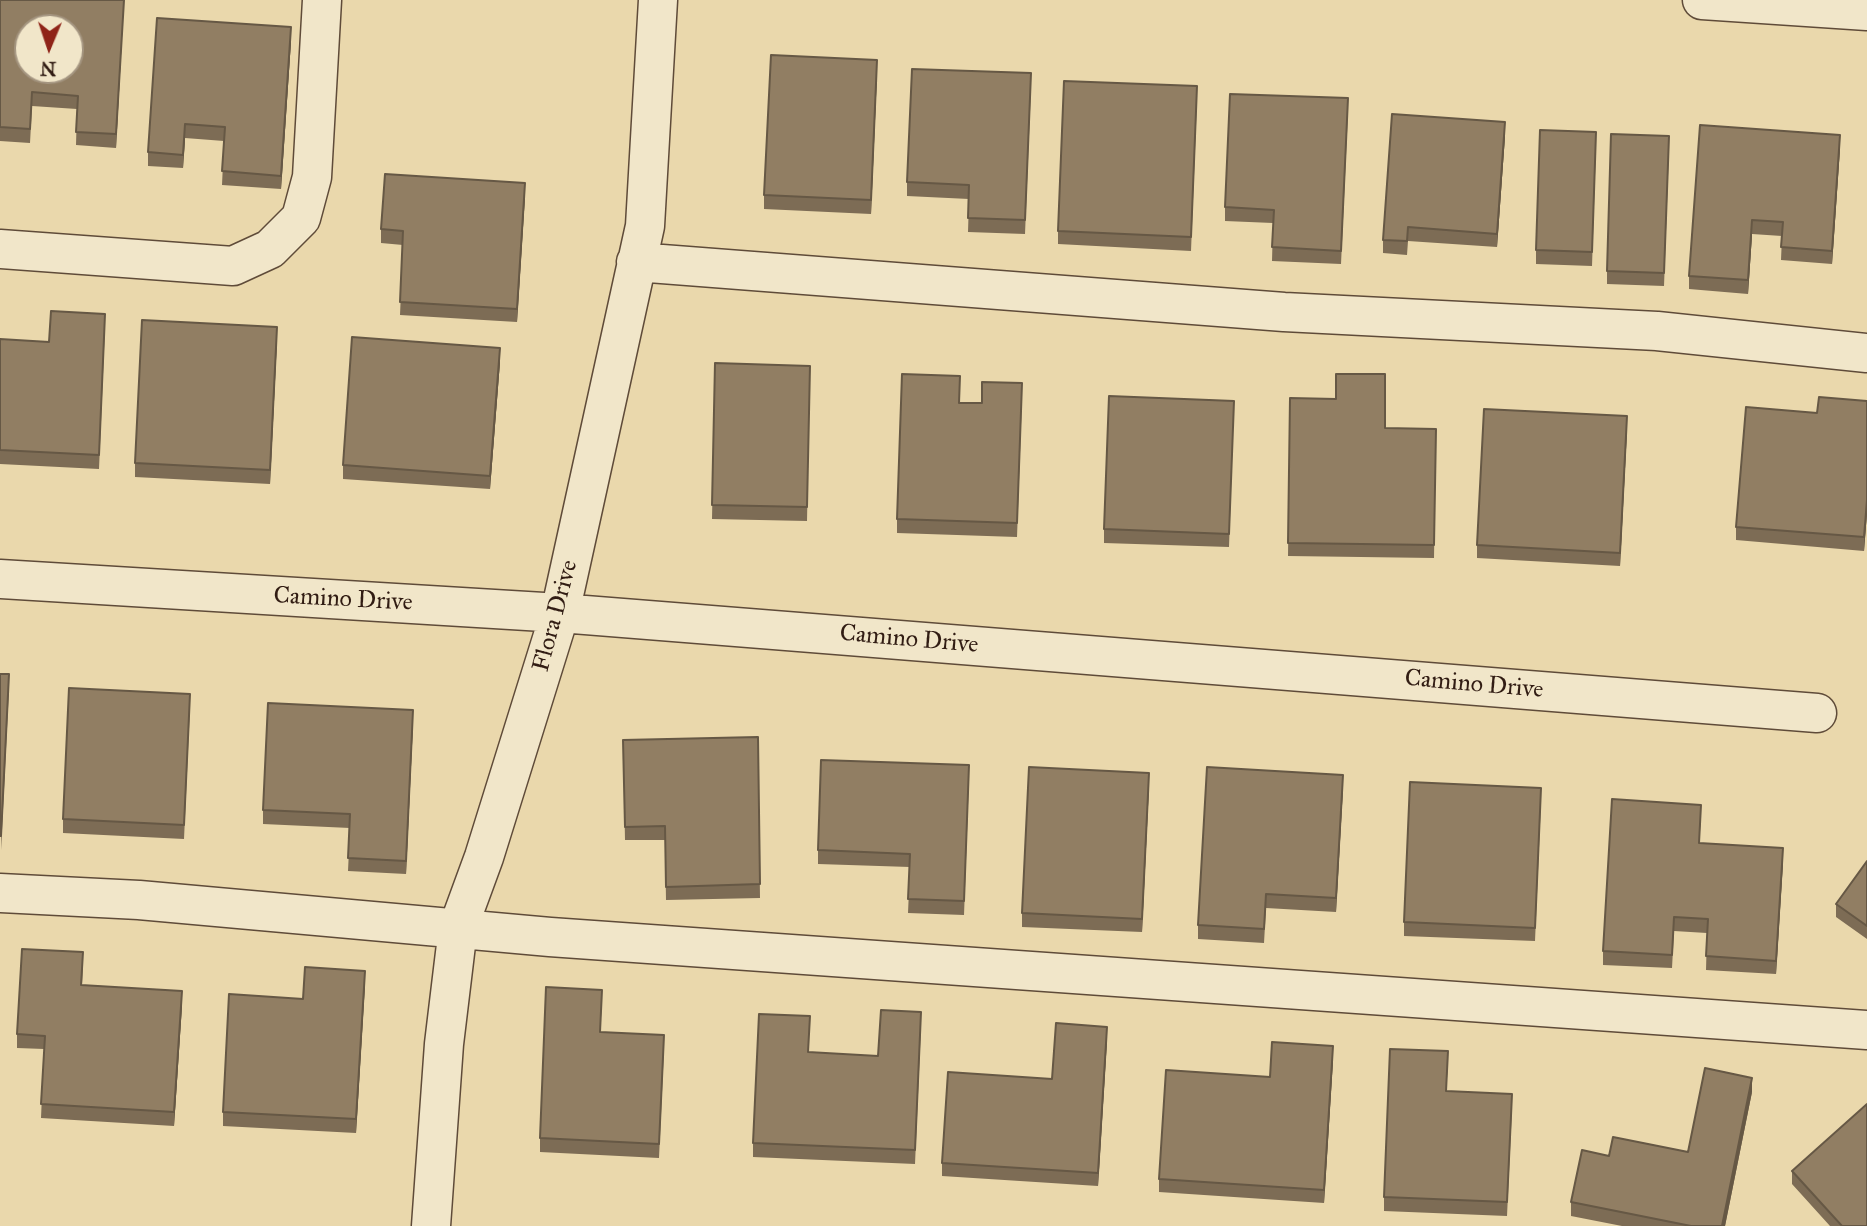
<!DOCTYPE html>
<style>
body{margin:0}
#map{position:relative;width:1867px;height:1226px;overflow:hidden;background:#ead8ac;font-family:"IM FELL Great Primer",serif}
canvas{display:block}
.north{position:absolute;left:14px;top:14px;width:70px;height:70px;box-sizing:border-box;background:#f1e6c9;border:2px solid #a49580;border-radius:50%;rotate:182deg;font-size:19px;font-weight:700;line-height:28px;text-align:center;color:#311c13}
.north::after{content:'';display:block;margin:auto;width:24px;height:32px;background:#8f2418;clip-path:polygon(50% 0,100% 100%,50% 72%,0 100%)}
</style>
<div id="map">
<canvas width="1867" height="1226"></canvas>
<div class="north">N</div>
</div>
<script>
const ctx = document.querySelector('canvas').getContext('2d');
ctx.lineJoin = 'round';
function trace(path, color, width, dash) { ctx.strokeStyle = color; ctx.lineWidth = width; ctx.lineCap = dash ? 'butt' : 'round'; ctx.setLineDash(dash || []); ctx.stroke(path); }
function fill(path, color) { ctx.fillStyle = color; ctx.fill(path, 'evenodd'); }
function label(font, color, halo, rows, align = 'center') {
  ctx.font = font + ' "IM FELL Great Primer",serif'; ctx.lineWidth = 6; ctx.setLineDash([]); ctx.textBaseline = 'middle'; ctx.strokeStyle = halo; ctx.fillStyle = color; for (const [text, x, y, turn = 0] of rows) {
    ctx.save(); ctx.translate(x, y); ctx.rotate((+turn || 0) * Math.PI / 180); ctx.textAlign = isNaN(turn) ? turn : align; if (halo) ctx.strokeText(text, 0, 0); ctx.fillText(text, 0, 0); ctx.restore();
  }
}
const minor = new Path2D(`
 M 1702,0 L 1867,11
 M 0,249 L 233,266 L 270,249 L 301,218 L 312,177 L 322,0
 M 636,262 L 1284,312 L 1657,331 L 1867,353
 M 0,579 L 560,613 L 1817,713
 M 0,893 L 139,900 L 550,937 L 1867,1030
 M 431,1226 L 444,1044 L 458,928 L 484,857 L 560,613 L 645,226 L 658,0`);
trace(minor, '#5f4b39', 41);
trace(minor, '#f1e6c9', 38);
fill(new Path2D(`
 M 0,0 L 124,0 L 116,148 L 76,145 L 77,109 L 32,106 L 30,143 L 0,141 Z
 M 291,41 L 281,189 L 222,185 L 224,141 L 185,138 L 183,168 L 148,166 L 148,152 Z
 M 877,74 L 871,214 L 764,209 L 764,195 Z
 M 1031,87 L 1025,234 L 968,232 L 969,199 L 907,196 L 907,182 Z
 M 1197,100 L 1191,251 L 1058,244 L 1058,231 Z
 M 1348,112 L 1341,264 L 1272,261 L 1273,223 L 1225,221 L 1225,207 Z
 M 1700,125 L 1840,148 L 1832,264 L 1781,260 L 1782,236 L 1752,234 L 1748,294 L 1689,289 L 1689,276 Z
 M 1505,136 L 1497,247 L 1408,241 L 1407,255 L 1383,253 L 1383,240 Z
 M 1596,145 L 1592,266 L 1536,264 L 1536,250 Z
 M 1669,149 L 1664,286 L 1607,284 L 1607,271 Z
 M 525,196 L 517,322 L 400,315 L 403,245 L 381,243 L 381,229 Z
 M 105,327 L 99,469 L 0,464 L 0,339 L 49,342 Z
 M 277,340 L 270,484 L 135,477 L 135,463 Z
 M 500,362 L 490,489 L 343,479 L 343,465 Z
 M 715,363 L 810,366 L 807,521 L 712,519 Z
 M 1022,397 L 1017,537 L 897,533 L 897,519 L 959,403 L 982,403 Z
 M 1290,398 L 1385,428 L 1436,429 L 1434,558 L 1288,556 Z
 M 1234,401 L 1229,547 L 1104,543 L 1104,529 Z
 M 1867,401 L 1867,513 L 1864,551 L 1736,540 L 1736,527 L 1817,413 Z
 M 1627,430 L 1620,566 L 1477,558 L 1477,545 Z
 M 190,707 L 184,839 L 63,833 L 63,819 Z
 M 413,724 L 406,874 L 348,871 L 350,828 L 263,824 L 263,810 Z
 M 758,737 L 760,898 L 666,900 L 665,840 L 625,840 L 623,740 Z
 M 969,778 L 964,915 L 908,913 L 910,867 L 818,864 L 818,850 Z
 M 1149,786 L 1142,932 L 1022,927 L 1022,913 Z
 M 1343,788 L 1336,912 L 1266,908 L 1264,943 L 1198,939 L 1198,925 Z
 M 1541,801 L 1535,941 L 1404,936 L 1404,922 Z
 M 1701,819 L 1699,843 L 1783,862 L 1776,974 L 1706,970 L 1707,933 L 1674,931 L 1672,968 L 1603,965 L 1603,951 Z
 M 1867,861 L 1867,939 L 1836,917 L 1836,904 Z
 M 83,966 L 82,985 L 182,1005 L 174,1126 L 41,1118 L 44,1049 L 17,1048 L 17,1034 Z
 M 365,984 L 356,1133 L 223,1126 L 223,1112 L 303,999 Z
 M 602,1003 L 600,1032 L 664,1049 L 659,1158 L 540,1152 L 540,1138 Z
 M 921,1026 L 915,1164 L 753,1157 L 753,1143 Z
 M 1107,1040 L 1098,1186 L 942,1176 L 942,1163 Z
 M 1333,1060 L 1324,1203 L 1159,1192 L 1159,1179 L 1270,1077 Z
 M 1448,1065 L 1446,1091 L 1512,1108 L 1507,1216 L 1384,1211 L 1384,1197 Z
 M 1752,1092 L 1725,1226 L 1622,1226 L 1571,1216 L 1571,1202 L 1609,1156 L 1688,1152 Z
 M 1792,1171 L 1867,1226 L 1830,1226 L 1792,1184 Z`), '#7d6c55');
fill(new Path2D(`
 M 124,0 L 116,148 L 116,134 Z
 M 291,27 L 291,41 L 281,189 L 281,176 Z
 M 877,60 L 877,74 L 871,214 L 871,200 Z
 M 1505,122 L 1505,136 L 1497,247 L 1497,234 Z
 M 185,124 L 185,138 L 183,168 L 183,155 Z
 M 1840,135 L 1840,148 L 1832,264 L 1832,251 Z
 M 525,183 L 525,196 L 517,322 L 517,309 Z
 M 1752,220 L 1752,234 L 1748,294 L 1748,280 Z
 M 277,327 L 277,340 L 270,484 L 270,470 Z
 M 500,348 L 500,362 L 490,489 L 490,476 Z
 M 1627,416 L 1627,430 L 1620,566 L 1620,553 Z
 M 1867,500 L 1867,513 L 1864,551 L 1864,537 Z
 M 9,674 L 9,688 L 1,850 L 1,836 Z
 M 413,710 L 413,724 L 406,874 L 406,861 Z
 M 1149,773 L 1149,786 L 1142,932 L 1142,919 Z
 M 1343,775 L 1343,788 L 1336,912 L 1336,898 Z
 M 1783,848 L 1783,862 L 1776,974 L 1776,961 Z
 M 365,971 L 365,984 L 356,1133 L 356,1119 Z
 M 182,991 L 182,1005 L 174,1126 L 174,1112 Z
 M 1107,1027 L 1107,1040 L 1098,1186 L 1098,1173 Z
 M 1333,1046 L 1333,1060 L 1324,1203 L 1324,1190 Z
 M 1752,1078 L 1752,1092 L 1725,1226 L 1722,1226 Z`), '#665845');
const building = new Path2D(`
 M 0,0 L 124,0 L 116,134 L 76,132 L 78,96 L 32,92 L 30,129 L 0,127 ZM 28,28 L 70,28 L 70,70 L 28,70 Z
 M 157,18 L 291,27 L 281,176 L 222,171 L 225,127 L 185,124 L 183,155 L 148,152 Z
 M 771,55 L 877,60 L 871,200 L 764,195 Z
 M 912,69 L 1031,73 L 1025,220 L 968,218 L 969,185 L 907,182 Z
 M 1064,81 L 1197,86 L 1191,237 L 1058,231 Z
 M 1230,94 L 1348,98 L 1341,251 L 1272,247 L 1274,210 L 1225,207 Z
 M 1392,114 L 1505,122 L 1497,234 L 1408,227 L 1407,241 L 1383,240 Z
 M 1700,125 L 1840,135 L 1832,251 L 1781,247 L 1783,222 L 1752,220 L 1748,280 L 1689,276 Z
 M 1540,130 L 1596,132 L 1592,252 L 1536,250 Z
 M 1611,134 L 1669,136 L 1664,273 L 1607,271 Z
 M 385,174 L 525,183 L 517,309 L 400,302 L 403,231 L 381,229 Z
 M 51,311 L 105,314 L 99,455 L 0,450 L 0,339 L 49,342 Z
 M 142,320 L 277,327 L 270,470 L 135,463 Z
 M 352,337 L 500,348 L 490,476 L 343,465 Z
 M 715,363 L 810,366 L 807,507 L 712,505 Z
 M 902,374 L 960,376 L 959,403 L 982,403 L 982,382 L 1022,383 L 1017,523 L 897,519 Z
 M 1336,374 L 1385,374 L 1385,428 L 1436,429 L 1434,545 L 1288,543 L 1290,398 L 1336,399 Z
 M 1109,396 L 1234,401 L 1229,534 L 1104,529 Z
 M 1819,397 L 1867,401 L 1867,500 L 1864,537 L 1736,527 L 1746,407 L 1817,413 Z
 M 1484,409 L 1627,416 L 1620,553 L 1477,545 Z
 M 0,674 L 9,674 L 1,836 L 0,836 Z
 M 69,688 L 190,694 L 184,825 L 63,819 Z
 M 268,703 L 413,710 L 406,861 L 348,858 L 350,814 L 263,810 Z
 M 758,737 L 760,884 L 666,887 L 665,826 L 625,827 L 623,740 Z
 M 821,760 L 969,765 L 964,901 L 908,899 L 910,854 L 818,850 Z
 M 1029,767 L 1149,773 L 1142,919 L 1022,913 Z
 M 1207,767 L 1343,775 L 1336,898 L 1266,894 L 1264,929 L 1198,925 Z
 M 1410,782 L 1541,788 L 1535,928 L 1404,922 Z
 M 1612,799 L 1701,805 L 1699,843 L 1783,848 L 1776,961 L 1706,956 L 1708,919 L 1674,917 L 1672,955 L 1603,951 Z
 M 1867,861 L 1867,926 L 1836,904 Z
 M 22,949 L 83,952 L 81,985 L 182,991 L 174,1112 L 41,1104 L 45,1036 L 17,1034 Z
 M 305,967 L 365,971 L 356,1119 L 223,1112 L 229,994 L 303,999 Z
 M 546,987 L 602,990 L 600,1032 L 664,1035 L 659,1144 L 540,1138 Z
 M 881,1010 L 921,1012 L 915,1150 L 753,1143 L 759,1014 L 810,1016 L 808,1052 L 878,1056 Z
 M 1056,1023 L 1107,1027 L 1098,1173 L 942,1163 L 948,1072 L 1052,1079 Z
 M 1272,1042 L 1333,1046 L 1324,1190 L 1159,1179 L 1166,1070 L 1270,1077 Z
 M 1390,1049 L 1448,1051 L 1446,1091 L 1512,1094 L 1507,1202 L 1384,1197 Z
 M 1705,1068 L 1752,1078 L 1722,1226 L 1691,1226 L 1571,1202 L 1582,1150 L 1609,1156 L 1613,1137 L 1688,1152 Z
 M 1867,1104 L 1867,1226 L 1842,1226 L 1792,1171 Z`);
fill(building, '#917e63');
trace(building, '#665845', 2);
label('24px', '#311c13', '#f1e6c9', [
 ["Camino Drive",343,600,3],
 ["Flora Drive",556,616,-75],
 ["Camino Drive",909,640,5],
 ["Camino Drive",1474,685,5]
]);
</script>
